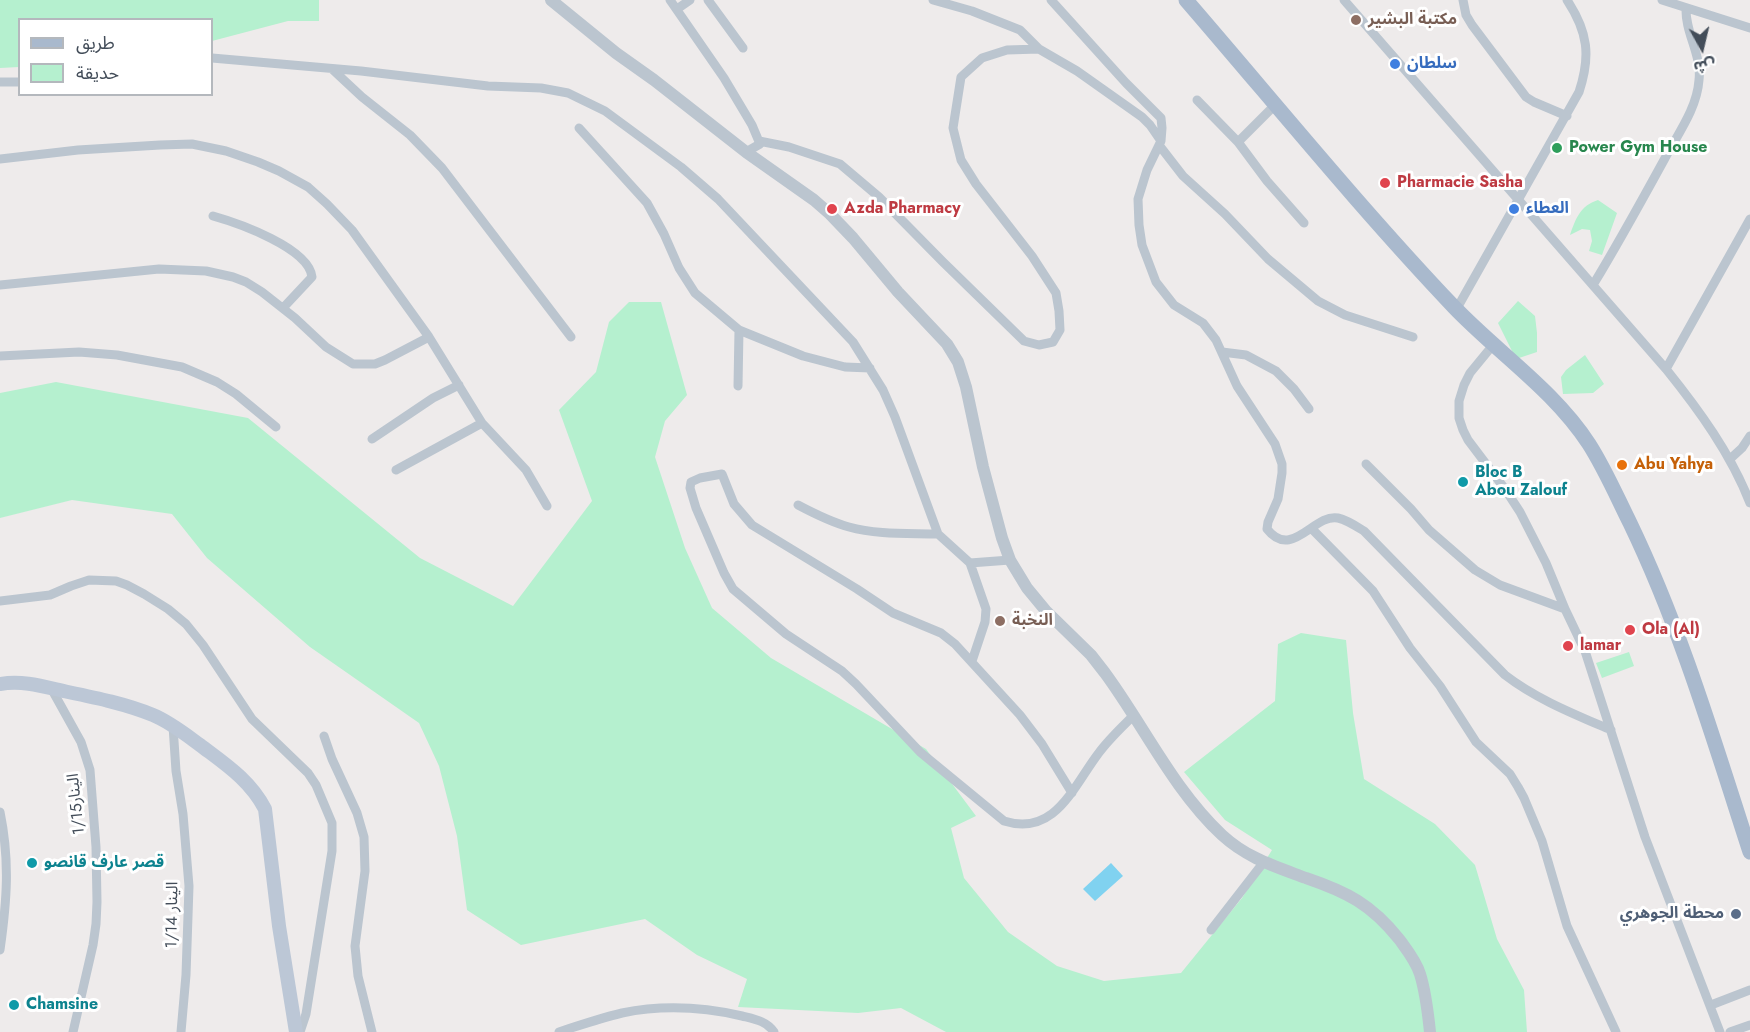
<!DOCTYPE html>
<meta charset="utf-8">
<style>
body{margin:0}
#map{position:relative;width:1750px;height:1032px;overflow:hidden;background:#eeebeb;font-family:Jost,"Noto Sans Arabic",sans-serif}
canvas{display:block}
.legend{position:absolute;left:18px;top:18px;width:195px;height:78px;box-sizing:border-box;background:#fff;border:2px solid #b4b8bd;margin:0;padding:8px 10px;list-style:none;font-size:18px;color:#434d59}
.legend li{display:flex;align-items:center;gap:12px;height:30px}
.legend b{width:30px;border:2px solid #b4b8bd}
.north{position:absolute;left:1672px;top:18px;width:60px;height:60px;-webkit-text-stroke:4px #fff;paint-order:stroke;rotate:172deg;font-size:16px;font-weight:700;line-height:24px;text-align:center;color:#434d59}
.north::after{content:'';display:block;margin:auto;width:21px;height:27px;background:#434d59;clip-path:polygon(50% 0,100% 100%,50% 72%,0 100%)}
</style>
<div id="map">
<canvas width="1750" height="1032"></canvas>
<ul class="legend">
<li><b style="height:8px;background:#a9b9cd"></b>طريق</li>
<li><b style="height:16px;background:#b5f0cf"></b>حديقة</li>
</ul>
<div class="north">ش</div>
</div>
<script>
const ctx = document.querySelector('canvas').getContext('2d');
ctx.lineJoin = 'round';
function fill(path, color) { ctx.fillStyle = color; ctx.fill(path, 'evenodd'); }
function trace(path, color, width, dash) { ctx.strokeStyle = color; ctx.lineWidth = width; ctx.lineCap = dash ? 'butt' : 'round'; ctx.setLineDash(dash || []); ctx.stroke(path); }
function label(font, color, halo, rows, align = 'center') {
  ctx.font = font + ' Jost,"Noto Sans Arabic",sans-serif'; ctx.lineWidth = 6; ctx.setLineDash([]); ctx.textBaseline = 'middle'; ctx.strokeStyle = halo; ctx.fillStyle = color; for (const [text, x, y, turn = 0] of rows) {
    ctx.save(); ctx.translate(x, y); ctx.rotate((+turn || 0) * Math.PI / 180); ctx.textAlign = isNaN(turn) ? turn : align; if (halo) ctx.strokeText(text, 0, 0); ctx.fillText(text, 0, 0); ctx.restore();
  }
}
fill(new Path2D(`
 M 0,0 L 319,0 L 319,21 L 288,21 L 212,41 L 212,20 L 20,20 L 19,67 L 0,68 Z
 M 1598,200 L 1617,213 L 1602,255 L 1589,251 L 1592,241 L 1590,230 L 1582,229 L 1570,235 C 1576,218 1580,206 1598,200 Z
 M 1518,301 L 1535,316 L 1537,333 L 1537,352 L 1516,359 L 1498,323 Z
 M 629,302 L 661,302 L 687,395 L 665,421 L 655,457 L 685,548 L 712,608 L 771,658 L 926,749 L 976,816 L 951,828 L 964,878 L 1008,932 L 1057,966 L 1104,981 L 1181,973 L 1242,898 L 1272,850 L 1225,820 L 1184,772 L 1275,701 L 1278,644 L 1301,633 L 1346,640 L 1353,713 L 1364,779 L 1435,824 L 1475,865 L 1497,939 L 1524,990 L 1527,1032 L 946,1032 L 901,1008 L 858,1013 L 738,1007 L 747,979 L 697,955 L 645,919 L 521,945 L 467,910 L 457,836 L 439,766 L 419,723 L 310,647 L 207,558 L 172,514 L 72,500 L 0,518 L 0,393 L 56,382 L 248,418 L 420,558 L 513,606 L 592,501 L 559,410 L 596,372 L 609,322 Z
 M 1585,355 L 1604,384 L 1593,393 L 1563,394 L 1561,377 L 1566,370 Z
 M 1629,652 L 1634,666 L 1602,678 L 1596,663 Z`), '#b5f0cf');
fill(new Path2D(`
 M 1111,863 L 1123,876 L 1095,901 L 1083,889 Z`), '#80d2f0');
trace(new Path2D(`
 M 670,0 L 724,78 L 752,125 L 760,144 L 746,152
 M 708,0 L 743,48
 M 933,0 L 972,11 L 1020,30 L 1039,49 L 1077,71 L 1142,117 L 1150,125 L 1161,141
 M 1051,0 L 1126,83 L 1161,118 L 1162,128 L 1161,141 L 1147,170 L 1138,199 L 1139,225 L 1142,245 L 1156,282 L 1174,305 L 1203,323 L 1216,340 L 1237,386 L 1275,444 L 1282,464 L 1282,473 L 1278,499 L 1268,522 L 1267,529 C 1292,561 1314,513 1338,518 C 1347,520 1356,526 1364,531 L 1505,675 C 1536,699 1574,714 1611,730
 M 1344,0 L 1666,369 C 1699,410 1731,454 1750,503
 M 1463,0 L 1466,15 L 1472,25 L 1526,97 L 1534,102 L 1567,116
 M 1662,0 L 1750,28
 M 677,9 L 690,0
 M 212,58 L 361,71 L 488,86 L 541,88 L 568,93 L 605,111 L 681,167 L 718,199 L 853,342 L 883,390 L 895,417 L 938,534 L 970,563 L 1010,560
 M 332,69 L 362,97 L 410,135 L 442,168 L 571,337
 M 0,82 L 20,82
 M 1197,100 L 1238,142 L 1275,105
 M 579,128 L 647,203 L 664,234 L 679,268 L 695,293 L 739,330 L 803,356 L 845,367 L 870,368
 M 759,141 L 789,147 L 840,164 L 879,197 L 943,262 L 1024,341 L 1039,345 L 1053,342 L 1060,330 L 1059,311 L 1056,293 L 1032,256 L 976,184 L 961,160 L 953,128 L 961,77 L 982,58 L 1007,50 L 1039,49
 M 1238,142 L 1267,181 L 1304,223
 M 1159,145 L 1183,176 L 1225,214 L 1268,259 L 1318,301 L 1345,315 L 1413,337
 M 0,159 L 78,150 L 160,145 L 192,144 L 226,151 L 258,162 L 279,171 L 308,187 L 327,204 L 352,230 L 429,337 L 482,423 L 526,470 L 547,506
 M 213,216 C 238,223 309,248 312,277 L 283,308
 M 0,285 L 159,269 L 206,271 L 233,277 L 246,282 L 262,292 L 295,318 L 326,347 L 353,364 L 375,364 L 385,360 L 429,337
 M 1593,285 C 1618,244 1641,202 1664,160 C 1677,135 1697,109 1699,80 C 1702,55 1685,33 1686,8
 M 1456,310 L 1579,92 C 1591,56 1588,32 1567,0
 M 1493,345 L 1470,373 L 1464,385 L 1459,401 L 1459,418 L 1463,430 L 1468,440 L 1505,489 L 1520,512 L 1546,563 L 1565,609 L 1585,651 L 1645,837 L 1720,1032
 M 1222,352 L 1246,355 L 1276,371 L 1294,389 L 1309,409
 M 0,356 L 79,352 L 117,355 L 182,367 L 217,382 L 236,394 L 276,427
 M 1666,369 L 1750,219
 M 738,386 L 739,330
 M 372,439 L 433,398 L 459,385
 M 1730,459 L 1742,448 L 1750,436
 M 1366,464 L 1411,509 L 1429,530 L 1475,570 L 1500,585 L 1565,609
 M 396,470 L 482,423
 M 798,505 C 815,514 831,522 849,527 C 877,535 909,533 938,534
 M 1312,529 L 1373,591 L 1410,648 L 1440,686 L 1476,742 L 1510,774 L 1518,787 L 1524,798 L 1542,841 L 1567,926 L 1616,1032
 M 970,563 L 986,609 L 985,622 L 972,661
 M 0,601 L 50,595 L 71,586 L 89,580 L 116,581 L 127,585 L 144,594 L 168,609 L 186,624 L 203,645 L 252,719 L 308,773 L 316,785 L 332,823 L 332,851 L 306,1014 L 300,1032
 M 51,688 L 81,742 L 90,770 L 96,847 L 97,902 L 96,924 L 93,945 L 73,1032
 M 173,726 L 176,771 L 183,814 L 189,886 L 186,975 L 181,1032
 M 324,736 L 332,759 L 357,813 L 364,837 L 365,871 L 355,946 L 358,976 L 372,1032
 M 1072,793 L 1042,744 L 1020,715 L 955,644 L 941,633 L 893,613 L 857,589 L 752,525 L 734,504 L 722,474 L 700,478 L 691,482 L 690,488 L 696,508 L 724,573 L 733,589 L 786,634 L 842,671 L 856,684 L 920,752 L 1004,821 C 1055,837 1073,787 1098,754 C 1108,740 1121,728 1133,716
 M 0,812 C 10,861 7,900 0,950
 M 1211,930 L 1263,863
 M 1711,1005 L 1750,990
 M 559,1032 C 580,1025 601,1018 622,1013 C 661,1005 703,1007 742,1016 C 754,1019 767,1021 774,1032
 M 1730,1032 L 1750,1025`), '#bbc5cf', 9);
trace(new Path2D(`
 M 551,0 L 616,53 L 654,80 L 746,152 L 814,200 L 830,214 L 853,238 L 898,292 L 947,344 L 958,362 L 966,387 L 983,467 L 1002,538 L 1010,560 L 1027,588 L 1046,611 L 1091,655 L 1105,673 C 1144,726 1173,789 1222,835 C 1247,858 1274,866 1306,878 C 1347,892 1371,904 1399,939 C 1407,950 1416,961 1420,974 C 1426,993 1428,1013 1430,1032`), '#bbc5cf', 12);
trace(new Path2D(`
 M 0,684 C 24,680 45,687 68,692 C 97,698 126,704 153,715 C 170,722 185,734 200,745 C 225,764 250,780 265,809 L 279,926 L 296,1032`), '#bcc7d6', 14);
trace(new Path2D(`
 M 1186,0 C 1275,103 1360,208 1454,307 C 1498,353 1554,390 1589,444 C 1605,469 1617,497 1630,523 C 1681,629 1714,741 1750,852`), '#a9b9cd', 15);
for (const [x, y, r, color] of [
 [1356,20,6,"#8d6e63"],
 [1395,64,6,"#3f7fe0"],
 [1557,148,6,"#2e9e5b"],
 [1385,183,6,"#e0444e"],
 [832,209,6,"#e0444e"],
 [1514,209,6,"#3f7fe0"],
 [1622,465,6,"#e8710a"],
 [1463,482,6,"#0f9aa8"],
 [1000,621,6,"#8d6e63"],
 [1630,630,6,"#e0444e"],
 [1568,646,6,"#e0444e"],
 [32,863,6,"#0f9aa8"],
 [1736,914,6,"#5c6f8a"],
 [14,1005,6,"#0f9aa8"]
]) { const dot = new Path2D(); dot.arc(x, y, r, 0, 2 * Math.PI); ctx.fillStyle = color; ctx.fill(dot); trace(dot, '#fff', 2); }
label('bold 16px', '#785e54', '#fff', [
 ["مكتبة البشير",1368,20],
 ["النخبة",1012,621]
], 'left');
label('bold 16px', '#366cbe', '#fff', [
 ["سلطان",1407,64],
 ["العطاء",1526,209]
], 'left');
label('bold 16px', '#27864d', '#fff', [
 ["Power Gym House",1569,148]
], 'left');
label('bold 16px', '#be3a42', '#fff', [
 ["Pharmacie Sasha",1397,183],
 ["Azda Pharmacy",844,209],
 ["Ola (Al)",1642,630],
 ["lamar",1580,646]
], 'left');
label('bold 16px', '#c56008', '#fff', [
 ["Abu Yahya",1634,465]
], 'left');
label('bold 16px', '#0d838f', '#fff', [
 ["Bloc B",1475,473],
 ["Abou Zalouf",1475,491],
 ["قصر عارف قانصو",44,863],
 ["Chamsine",26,1005]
], 'left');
label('16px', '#434d59', '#fff', [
 ["الينار1/15",77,804,-96],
 ["الينار 1/14",173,915,-89]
]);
label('bold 16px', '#4e5e75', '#fff', [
 ["محطة الجوهري",1724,914]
], 'right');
</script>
